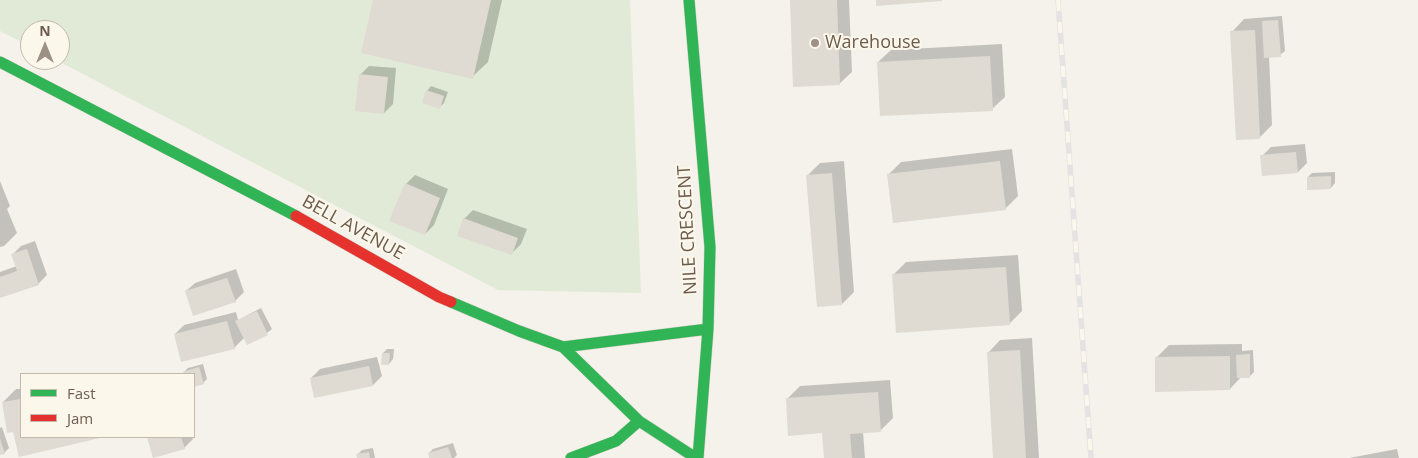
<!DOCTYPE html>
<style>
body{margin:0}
#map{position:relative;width:1418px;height:458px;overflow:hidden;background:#f4f2ea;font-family:"Open Sans",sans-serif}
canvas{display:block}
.legend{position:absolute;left:20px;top:373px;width:175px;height:65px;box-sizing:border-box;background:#fcf7eb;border:1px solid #c3b9ac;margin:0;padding:6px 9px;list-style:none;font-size:15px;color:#6e5d4e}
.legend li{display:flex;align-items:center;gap:10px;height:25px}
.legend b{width:25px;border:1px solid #c3b9ac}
.north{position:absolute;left:20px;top:20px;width:50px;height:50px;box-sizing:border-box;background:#fcf7eb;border:1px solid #c3b9ac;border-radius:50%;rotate:0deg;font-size:14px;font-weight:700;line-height:20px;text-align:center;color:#6e5d4e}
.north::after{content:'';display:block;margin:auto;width:18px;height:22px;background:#9d9185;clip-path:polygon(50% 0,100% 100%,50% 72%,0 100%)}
</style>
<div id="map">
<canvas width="1418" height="458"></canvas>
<ul class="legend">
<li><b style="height:6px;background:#30b455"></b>Fast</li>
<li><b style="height:6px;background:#e5322d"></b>Jam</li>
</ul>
<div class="north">N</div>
</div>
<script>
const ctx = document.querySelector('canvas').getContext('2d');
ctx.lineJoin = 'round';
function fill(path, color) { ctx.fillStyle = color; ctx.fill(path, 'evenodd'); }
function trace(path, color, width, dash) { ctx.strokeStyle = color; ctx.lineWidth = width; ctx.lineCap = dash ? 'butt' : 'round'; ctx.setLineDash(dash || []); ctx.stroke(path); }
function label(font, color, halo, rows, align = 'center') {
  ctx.font = font + ' "Open Sans",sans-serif'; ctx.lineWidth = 4; ctx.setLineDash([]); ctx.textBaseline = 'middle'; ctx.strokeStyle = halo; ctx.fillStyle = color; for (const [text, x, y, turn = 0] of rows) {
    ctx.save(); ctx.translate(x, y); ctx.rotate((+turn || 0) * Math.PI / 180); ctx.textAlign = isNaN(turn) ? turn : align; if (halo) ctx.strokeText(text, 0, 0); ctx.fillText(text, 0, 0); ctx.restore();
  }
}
fill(new Path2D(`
 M 0,0 L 630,0 L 641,293 L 498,290 L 56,60 L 60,60 L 60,30 L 30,30 L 30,46 L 0,31 Z`), '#e0ead6');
fill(new Path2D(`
 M 375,0 L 502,0 L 488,62 L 472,77 Z
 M 791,0 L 849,0 L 852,72 L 839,84 Z
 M 1282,16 L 1285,51 L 1280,55 L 1269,56 L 1272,125 L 1259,138 L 1232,32 L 1244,19 Z
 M 1002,44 L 1005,97 L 992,109 L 878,62 L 891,50 Z
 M 369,66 L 396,68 L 393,104 L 384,113 L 360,75 Z
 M 431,86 L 448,92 L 444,103 L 440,107 L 427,91 Z
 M 1305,144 L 1307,163 L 1298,172 L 1262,156 L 1271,147 Z
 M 1012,149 L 1018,196 L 1005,209 L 888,175 L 901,162 Z
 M 844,161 L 854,292 L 842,304 L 808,175 L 820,163 Z
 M 1335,172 L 1335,183 L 1331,188 L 1308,177 L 1312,173 Z
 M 415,175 L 448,189 L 434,225 L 425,234 L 406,184 Z
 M 0,181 L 10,206 L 7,209 L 17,233 L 4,246 L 0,247 Z
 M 473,210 L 527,229 L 521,244 L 512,253 L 464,219 Z
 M 35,241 L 47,275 L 38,284 L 0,297 L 0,272 L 17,266 L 12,255 L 21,246 Z
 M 1018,255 L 1022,311 L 1009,324 L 893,275 L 906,262 Z
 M 236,269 L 244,292 L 235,301 L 186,291 L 195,283 Z
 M 261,308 L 272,329 L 267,333 L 247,343 L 245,337 L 234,348 L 175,334 L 184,325 L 236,312 L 238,320 Z
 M 1032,338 L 1039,458 L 994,458 L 988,353 L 1000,340 Z
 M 1242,344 L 1242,351 L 1253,350 L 1254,372 L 1250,376 L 1242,376 L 1230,389 L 1156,358 L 1169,345 Z
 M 387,349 L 394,349 L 393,359 L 389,364 L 383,353 Z
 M 377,357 L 382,376 L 373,385 L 311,378 L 320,369 Z
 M 203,364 L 207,379 L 203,383 L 194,386 L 194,374 L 185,374 L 184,372 L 188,368 Z
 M 890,380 L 893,418 L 880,431 L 863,432 L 865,458 L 825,458 L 823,432 L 787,399 L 800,386 Z
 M 16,389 L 21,389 L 21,437 L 101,437 L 20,456 L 14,431 L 3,402 Z
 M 2,427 L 9,448 L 4,453 L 0,454 L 0,428 Z
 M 148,437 L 192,437 L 193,439 L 184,448 L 154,457 Z
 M 453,443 L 457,455 L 454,458 L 430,458 L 429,453 L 433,449 Z
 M 373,448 L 375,458 L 358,458 L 357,455 L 362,450 Z
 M 1397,449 L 1399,458 L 1349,458 Z`), '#0003');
fill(new Path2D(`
 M 373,0 L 491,0 L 473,79 L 361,53 Z
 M 790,0 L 837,0 L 840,85 L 793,87 Z
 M 876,0 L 942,0 L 942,1 L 876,6 Z
 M 1278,20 L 1281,57 L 1264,58 L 1262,21 Z
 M 1255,30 L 1260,139 L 1236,140 L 1230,31 Z
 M 990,56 L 993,111 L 880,116 L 877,62 Z
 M 359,74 L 388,77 L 384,114 L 355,111 Z
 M 426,90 L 444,96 L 440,109 L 422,103 Z
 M 1296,152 L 1298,173 L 1262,176 L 1260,155 Z
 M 1000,161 L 1006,210 L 893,223 L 887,174 Z
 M 832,173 L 842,305 L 817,307 L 806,175 Z
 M 1331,176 L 1331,189 L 1307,190 L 1307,177 Z
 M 405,183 L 440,198 L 425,235 L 389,221 Z
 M 463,218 L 518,238 L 512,255 L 457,236 Z
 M 27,249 L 39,285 L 0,298 L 0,277 L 17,271 L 11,254 Z
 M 1006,267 L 1010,325 L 896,333 L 892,274 Z
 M 227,278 L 236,302 L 193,316 L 185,291 Z
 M 257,311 L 268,335 L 247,345 L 235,321 Z
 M 227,321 L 235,349 L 181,362 L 174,334 Z
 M 1020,350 L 1026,458 L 993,458 L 987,352 Z
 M 382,353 L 390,353 L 389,365 L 381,365 Z
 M 1250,354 L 1250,378 L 1237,378 L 1236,355 Z
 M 1230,356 L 1230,390 L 1155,392 L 1155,357 Z
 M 369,366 L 373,386 L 314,398 L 310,378 Z
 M 199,367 L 204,384 L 194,387 L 194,374 L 183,374 L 183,372 Z
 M 878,392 L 881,432 L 850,434 L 852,458 L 824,458 L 822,433 L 788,436 L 786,398 Z
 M 21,399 L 21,437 L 104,437 L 19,457 L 13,432 L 7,433 L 2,402 Z
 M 147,437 L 181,437 L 185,449 L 153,458 Z
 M 0,439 L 5,454 L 0,455 Z
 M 448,447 L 452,458 L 429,458 L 428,453 Z
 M 369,452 L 370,458 L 357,458 L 356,454 Z`), '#dfdad2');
const fast = new Path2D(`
 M 689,0 L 710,247 L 708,329 L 698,458
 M 0,62 L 296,216
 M 451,302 L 519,331 L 563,347 L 708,329
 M 563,347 L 639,421 L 696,458
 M 571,458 L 616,441 L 639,421`);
const jam = new Path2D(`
 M 296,216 L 439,297 L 451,302`);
trace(fast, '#d4cfc8', 12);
trace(jam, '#d4cfc8', 12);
trace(fast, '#30b455', 11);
trace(jam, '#e5322d', 11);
const rail = new Path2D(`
 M 1058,0 L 1091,458`);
trace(rail, '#e4e2e3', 5.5);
trace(rail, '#fcf7eb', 4, [11]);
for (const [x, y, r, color] of [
 [815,43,5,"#9d9185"]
]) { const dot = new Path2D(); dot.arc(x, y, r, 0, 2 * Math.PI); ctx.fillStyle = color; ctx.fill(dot); trace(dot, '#fcf7eb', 2); }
label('18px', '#6e5d4e', '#fcf7eb', [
 ["Warehouse",825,43]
], 'left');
label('18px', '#6e5d4e', '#fcf7eb', [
 ["BELL AVENUE",353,228,29],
 ["NILE CRESCENT",688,230,-93]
]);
</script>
